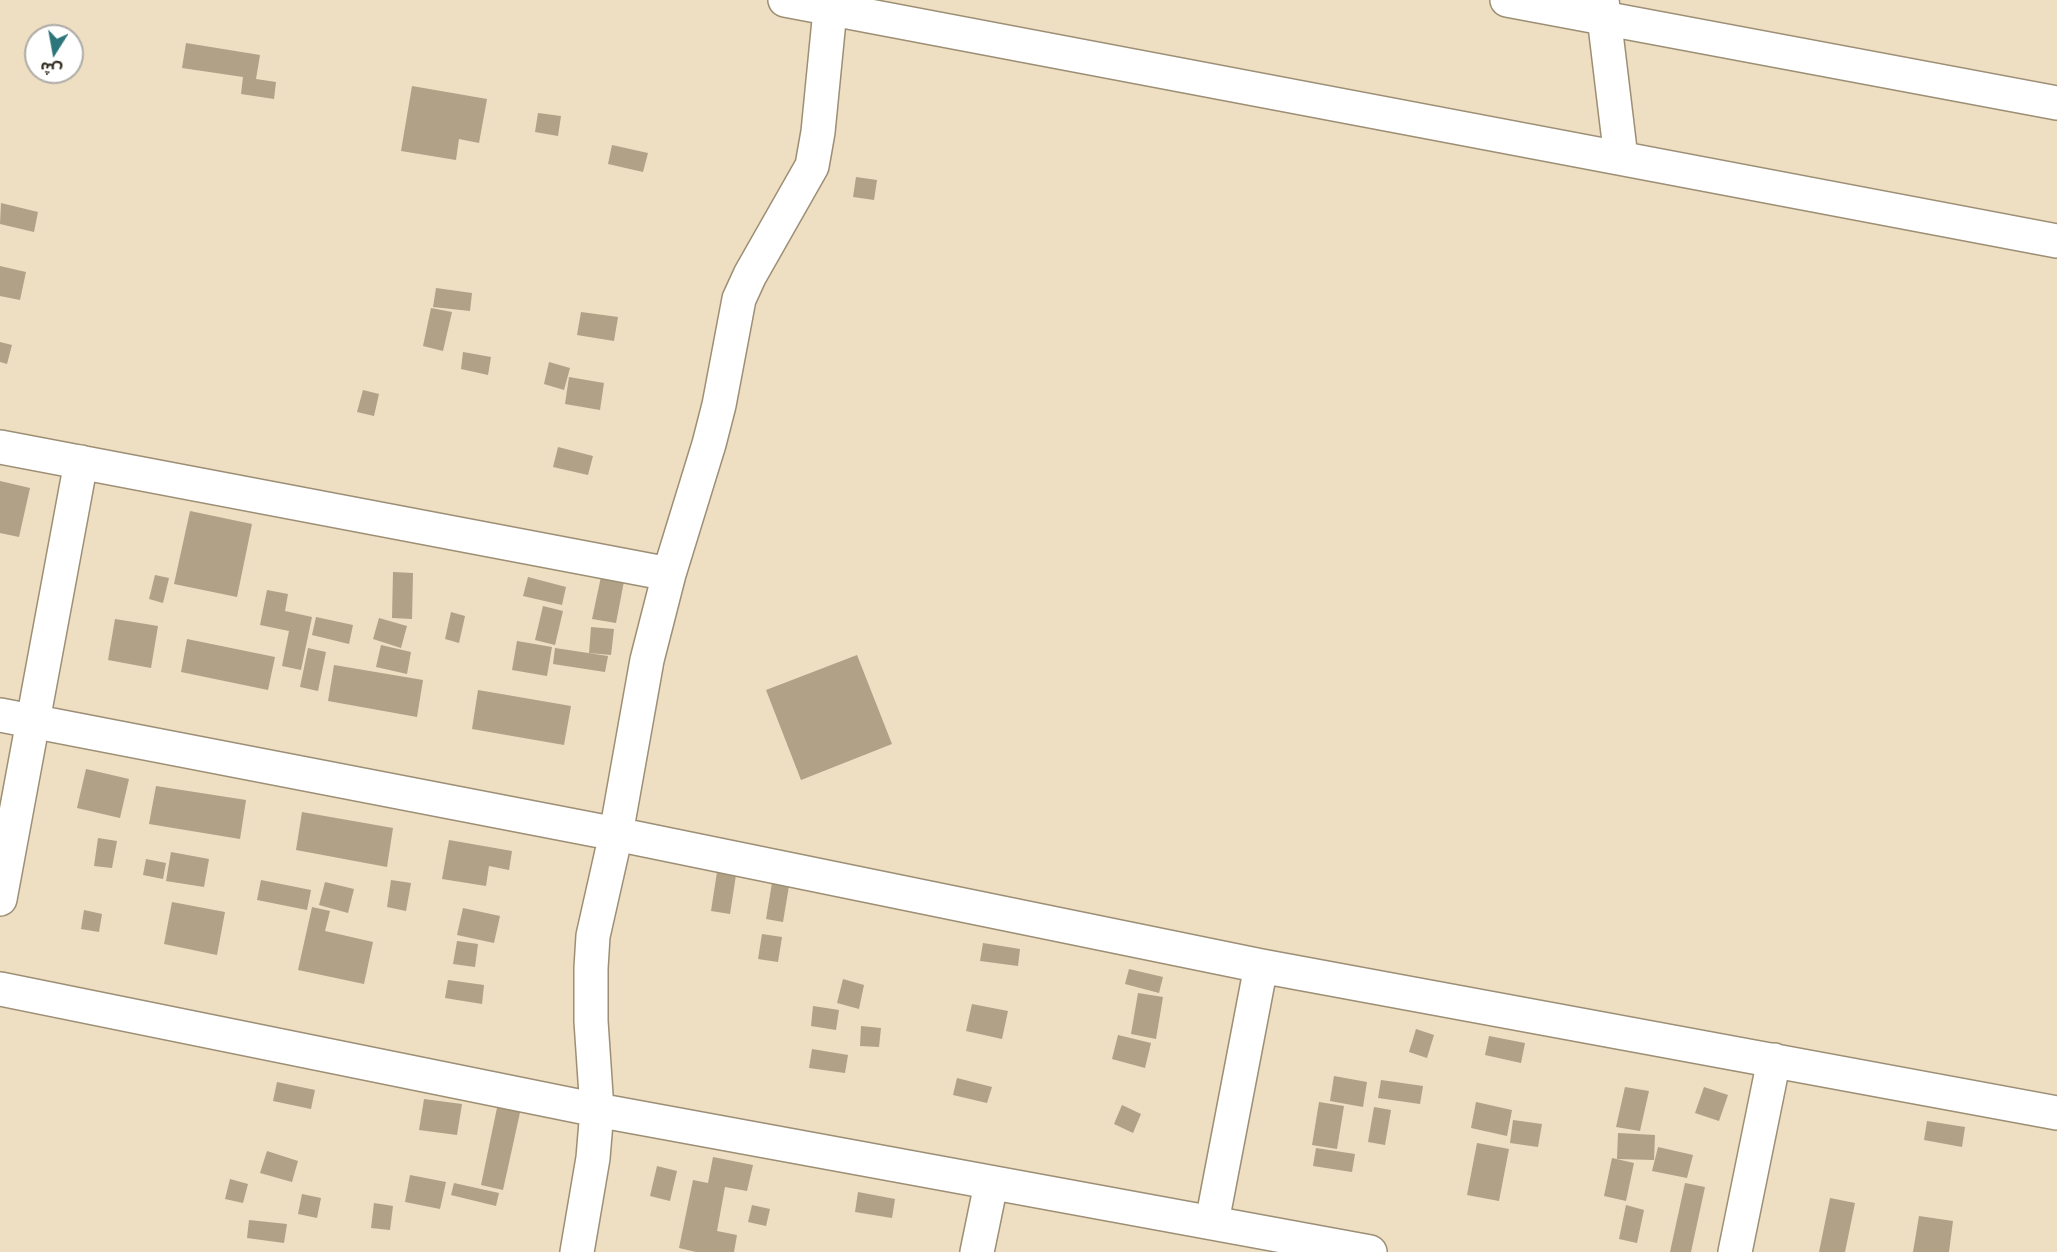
<!DOCTYPE html>
<meta charset="utf-8">
<style>
body{margin:0}
#map{position:relative;width:2057px;height:1252px;overflow:hidden;background:#eedec2;font-family:"Exo 2","Noto Sans Arabic",sans-serif}
canvas{display:block}
.north{position:absolute;left:24px;top:24px;width:60px;height:60px;box-sizing:border-box;background:#fff;border:2px solid #aeaba7;border-radius:50%;rotate:191deg;font-size:16px;font-weight:700;line-height:24px;text-align:center;color:#342e23}
.north::after{content:'';display:block;margin:auto;width:21px;height:27px;background:#2c767b;clip-path:polygon(50% 0,100% 100%,50% 72%,0 100%)}
</style>
<div id="map">
<canvas width="2057" height="1252"></canvas>
<div class="north">ش</div>
</div>
<script>
const ctx = document.querySelector('canvas').getContext('2d');
ctx.lineJoin = 'round';
function fill(path, color) { ctx.fillStyle = color; ctx.fill(path, 'evenodd'); }
function trace(path, color, width, dash) { ctx.strokeStyle = color; ctx.lineWidth = width; ctx.lineCap = dash ? 'butt' : 'round'; ctx.setLineDash(dash || []); ctx.stroke(path); }
fill(new Path2D(`
 M 186,43 L 260,55 L 256,79 L 276,82 L 274,99 L 241,94 L 243,77 L 182,68 Z
 M 412,86 L 487,99 L 479,143 L 459,139 L 456,160 L 401,151 Z
 M 538,113 L 561,116 L 558,136 L 535,132 Z
 M 612,145 L 648,153 L 643,172 L 608,164 Z
 M 856,177 L 877,180 L 874,200 L 853,197 Z
 M 1,203 L 38,212 L 34,232 L 0,224 Z
 M 0,266 L 26,272 L 20,300 L 0,296 Z
 M 436,288 L 472,293 L 470,311 L 433,307 Z
 M 431,308 L 452,312 L 443,351 L 423,346 Z
 M 581,312 L 618,317 L 614,341 L 577,335 Z
 M 0,342 L 12,345 L 7,364 L 0,362 Z
 M 463,352 L 491,357 L 488,375 L 461,369 Z
 M 549,362 L 570,368 L 564,390 L 544,384 Z
 M 569,377 L 604,383 L 600,410 L 565,404 Z
 M 363,390 L 379,394 L 374,416 L 357,412 Z
 M 558,447 L 593,456 L 588,475 L 553,467 Z
 M 0,481 L 30,488 L 19,537 L 0,533 Z
 M 190,511 L 252,524 L 237,597 L 174,584 Z
 M 393,572 L 413,573 L 412,619 L 392,618 Z
 M 602,572 L 625,576 L 616,623 L 592,619 Z
 M 155,575 L 169,578 L 163,603 L 149,599 Z
 M 528,577 L 566,587 L 562,605 L 523,596 Z
 M 267,590 L 288,594 L 285,611 L 312,617 L 301,670 L 282,666 L 289,631 L 260,625 Z
 M 543,606 L 563,611 L 555,645 L 535,640 Z
 M 451,612 L 465,616 L 459,643 L 445,639 Z
 M 316,617 L 353,625 L 349,644 L 312,635 Z
 M 379,618 L 407,626 L 401,648 L 373,639 Z
 M 115,619 L 158,626 L 151,668 L 108,660 Z
 M 591,627 L 614,629 L 611,655 L 589,653 Z
 M 187,639 L 275,657 L 268,690 L 181,672 Z
 M 517,641 L 552,647 L 547,676 L 512,670 Z
 M 381,645 L 411,652 L 407,674 L 376,667 Z
 M 308,648 L 326,652 L 318,691 L 300,687 Z
 M 555,648 L 608,656 L 605,672 L 553,664 Z
 M 857,655 L 892,744 L 801,780 L 766,690 Z
 M 334,665 L 423,680 L 417,717 L 328,701 Z
 M 478,690 L 571,706 L 564,745 L 472,729 Z
 M 86,769 L 129,779 L 120,818 L 77,808 Z
 M 156,786 L 246,800 L 240,839 L 149,824 Z
 M 302,812 L 393,828 L 387,867 L 296,850 Z
 M 98,838 L 117,841 L 112,868 L 94,866 Z
 M 449,840 L 512,851 L 509,870 L 489,866 L 486,886 L 442,879 Z
 M 171,852 L 209,859 L 204,887 L 166,881 Z
 M 146,859 L 166,863 L 163,879 L 143,875 Z
 M 717,872 L 736,875 L 730,914 L 711,911 Z
 M 261,880 L 311,890 L 307,910 L 257,900 Z
 M 391,880 L 411,883 L 406,911 L 387,907 Z
 M 325,882 L 354,889 L 348,913 L 319,905 Z
 M 772,883 L 789,886 L 783,922 L 766,919 Z
 M 172,902 L 225,912 L 217,955 L 164,944 Z
 M 312,907 L 330,911 L 325,931 L 373,942 L 364,984 L 298,970 Z
 M 463,908 L 500,916 L 494,943 L 457,935 Z
 M 84,910 L 102,914 L 99,932 L 81,929 Z
 M 762,934 L 782,937 L 778,962 L 758,959 Z
 M 457,941 L 478,944 L 475,967 L 453,964 Z
 M 983,943 L 1020,949 L 1018,966 L 980,961 Z
 M 1129,969 L 1163,977 L 1159,993 L 1125,984 Z
 M 843,979 L 864,985 L 859,1009 L 837,1003 Z
 M 448,980 L 484,985 L 482,1004 L 445,998 Z
 M 1138,993 L 1163,997 L 1156,1039 L 1131,1034 Z
 M 972,1004 L 1008,1011 L 1002,1039 L 966,1031 Z
 M 813,1006 L 839,1010 L 836,1030 L 811,1026 Z
 M 861,1026 L 881,1028 L 879,1047 L 860,1046 Z
 M 1416,1029 L 1434,1035 L 1427,1058 L 1409,1052 Z
 M 1118,1035 L 1151,1043 L 1145,1068 L 1112,1059 Z
 M 1489,1036 L 1525,1043 L 1521,1063 L 1485,1055 Z
 M 812,1049 L 848,1055 L 845,1073 L 809,1068 Z
 M 1334,1076 L 1367,1082 L 1363,1107 L 1330,1101 Z
 M 957,1078 L 992,1087 L 987,1103 L 953,1095 Z
 M 1381,1080 L 1423,1086 L 1420,1104 L 1378,1098 Z
 M 277,1082 L 315,1090 L 311,1109 L 273,1101 Z
 M 1625,1087 L 1649,1091 L 1640,1131 L 1616,1127 Z
 M 1704,1087 L 1728,1095 L 1719,1121 L 1695,1113 Z
 M 424,1099 L 462,1104 L 457,1135 L 419,1130 Z
 M 1319,1102 L 1344,1106 L 1337,1149 L 1312,1145 Z
 M 1476,1102 L 1512,1110 L 1507,1136 L 1471,1128 Z
 M 498,1103 L 521,1108 L 503,1190 L 481,1185 Z
 M 1122,1105 L 1141,1114 L 1133,1133 L 1114,1124 Z
 M 1374,1107 L 1391,1110 L 1385,1145 L 1368,1142 Z
 M 1513,1120 L 1542,1124 L 1538,1147 L 1510,1143 Z
 M 1927,1121 L 1965,1127 L 1962,1147 L 1924,1140 Z
 M 1618,1133 L 1655,1135 L 1654,1160 L 1617,1159 Z
 M 1477,1143 L 1509,1149 L 1499,1201 L 1467,1195 Z
 M 1658,1147 L 1693,1155 L 1687,1178 L 1652,1171 Z
 M 1316,1148 L 1355,1154 L 1352,1172 L 1313,1166 Z
 M 267,1151 L 298,1161 L 292,1182 L 260,1173 Z
 M 713,1157 L 753,1165 L 747,1191 L 725,1187 L 717,1231 L 737,1235 L 734,1252 L 696,1252 L 679,1248 L 693,1180 L 708,1183 Z
 M 1612,1158 L 1634,1163 L 1626,1201 L 1604,1196 Z
 M 657,1166 L 677,1171 L 670,1201 L 650,1196 Z
 M 410,1175 L 446,1182 L 440,1209 L 405,1202 Z
 M 230,1179 L 248,1184 L 243,1203 L 225,1199 Z
 M 454,1183 L 499,1193 L 496,1206 L 451,1195 Z
 M 1685,1183 L 1705,1187 L 1691,1252 L 1670,1252 Z
 M 858,1192 L 895,1199 L 892,1218 L 855,1212 Z
 M 302,1194 L 321,1198 L 317,1218 L 298,1214 Z
 M 1830,1198 L 1855,1203 L 1845,1252 L 1819,1252 Z
 M 374,1203 L 393,1206 L 390,1230 L 371,1228 Z
 M 752,1205 L 770,1209 L 766,1226 L 748,1222 Z
 M 1626,1205 L 1644,1210 L 1637,1243 L 1619,1239 Z
 M 1919,1216 L 1953,1221 L 1949,1252 L 1913,1252 Z
 M 249,1220 L 287,1224 L 284,1243 L 247,1238 Z`), '#b0a187');
const minor = new Path2D(`
 M 785,0 L 2057,241
 M 1507,0 L 2057,103
 M 1602,0 L 1621,158
 M 0,447 L 669,574
 M 0,715 L 616,834 L 1261,966 L 2057,1113
 M 0,899 L 81,462
 M 0,989 L 597,1110 L 1370,1252
 M 1212,1222 L 1261,966
 M 577,1252 L 593,1158 L 597,1110 L 591,1021 L 591,968 L 593,936 L 616,834 L 647,660 L 669,574 L 709,444 L 719,405 L 739,299 L 750,275 L 812,166 L 818,132 L 831,0
 M 977,1252 L 991,1184
 M 1735,1252 L 1774,1060`);
trace(minor, '#9d8f75', 36);
trace(minor, '#fff', 33);
</script>
